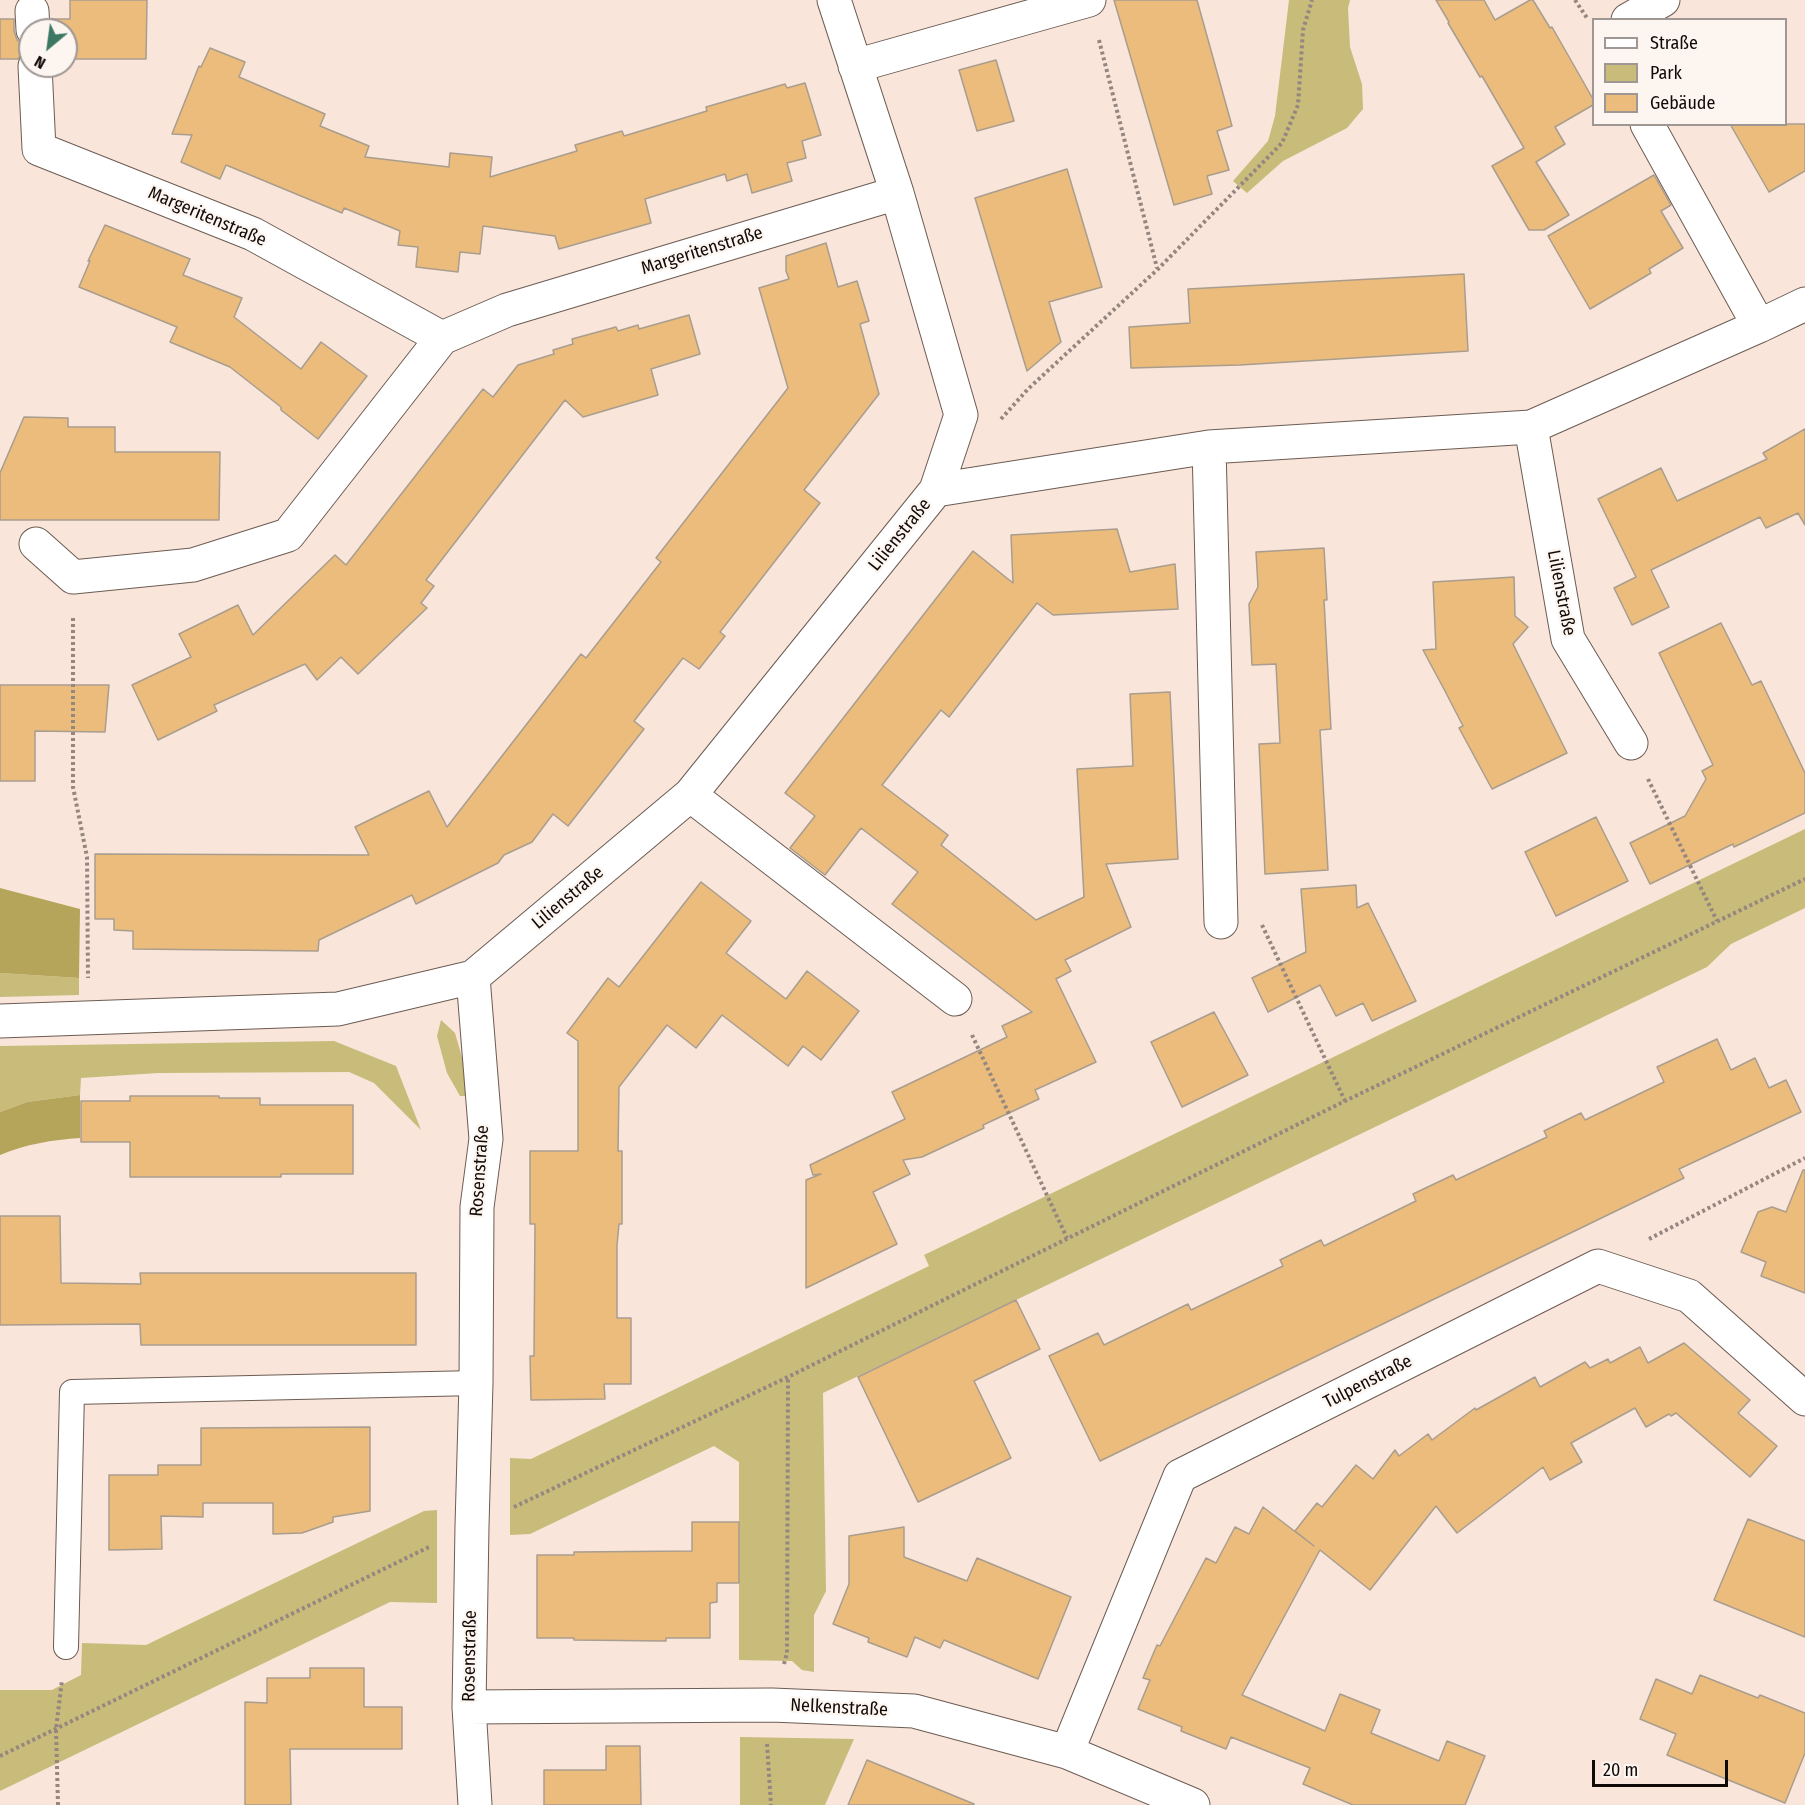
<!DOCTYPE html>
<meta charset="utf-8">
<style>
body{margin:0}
#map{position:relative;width:1805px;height:1805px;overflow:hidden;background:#f9e5da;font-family:"Fira Sans Condensed",sans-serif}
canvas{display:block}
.legend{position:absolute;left:1592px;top:18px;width:195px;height:108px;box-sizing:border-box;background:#fdf5f0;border:2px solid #9e9793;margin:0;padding:8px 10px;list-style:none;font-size:18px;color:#100a07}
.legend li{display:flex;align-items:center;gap:12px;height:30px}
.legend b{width:30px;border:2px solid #9e9793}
.north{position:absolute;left:18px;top:18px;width:60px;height:60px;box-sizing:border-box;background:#fdf5f0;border:2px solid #9e9793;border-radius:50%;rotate:209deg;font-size:16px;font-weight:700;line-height:24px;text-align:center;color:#100a07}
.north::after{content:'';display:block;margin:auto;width:21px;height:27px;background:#3c7863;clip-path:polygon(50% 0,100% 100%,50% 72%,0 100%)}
.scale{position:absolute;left:1592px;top:1760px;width:136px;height:27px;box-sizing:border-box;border:3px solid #100a07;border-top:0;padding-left:8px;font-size:18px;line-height:21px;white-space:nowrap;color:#100a07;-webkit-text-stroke:4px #fdf5f0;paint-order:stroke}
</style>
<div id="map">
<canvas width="1805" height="1805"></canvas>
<ul class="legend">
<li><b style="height:8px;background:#fff"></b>Straße</li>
<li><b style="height:16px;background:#c9bb7a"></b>Park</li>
<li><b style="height:16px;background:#ecbc7d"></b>Gebäude</li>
</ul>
<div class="north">N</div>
<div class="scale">20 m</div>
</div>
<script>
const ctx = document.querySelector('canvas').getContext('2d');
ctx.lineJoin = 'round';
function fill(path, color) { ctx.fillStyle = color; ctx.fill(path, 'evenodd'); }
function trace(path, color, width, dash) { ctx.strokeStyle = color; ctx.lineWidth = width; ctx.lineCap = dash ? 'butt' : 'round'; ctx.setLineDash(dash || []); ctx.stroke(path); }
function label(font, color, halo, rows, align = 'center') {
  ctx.font = font + ' "Fira Sans Condensed",sans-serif'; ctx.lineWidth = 4.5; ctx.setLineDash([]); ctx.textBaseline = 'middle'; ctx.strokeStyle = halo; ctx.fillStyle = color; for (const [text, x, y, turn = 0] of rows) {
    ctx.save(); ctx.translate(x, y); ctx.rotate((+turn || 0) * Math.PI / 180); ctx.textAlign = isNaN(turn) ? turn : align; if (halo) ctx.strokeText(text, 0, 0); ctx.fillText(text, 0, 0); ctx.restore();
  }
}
fill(new Path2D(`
 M 1289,0 L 1350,0 L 1348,8 L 1350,47 L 1362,84 L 1363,109 L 1347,128 L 1283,161 L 1247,193 L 1233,181 L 1268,141 L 1275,116 Z
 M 1805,829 L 1805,908 L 1731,944 L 1707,967 L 823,1393 L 826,1591 L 814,1615 L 814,1672 L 802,1670 L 792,1661 L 739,1660 L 739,1462 L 714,1446 L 530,1534 L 510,1535 L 510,1458 L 531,1459 L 929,1266 L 924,1255 Z
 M 0,973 L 79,978 L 79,995 L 0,997 Z
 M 441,1020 L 455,1033 L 467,1075 L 466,1096 L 460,1096 L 447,1073 L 437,1036 Z
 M 334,1041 L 396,1066 L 421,1130 L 374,1083 L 349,1072 L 158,1073 L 81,1078 L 80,1095 L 27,1102 L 0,1112 L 0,1046 Z
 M 437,1510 L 437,1603 L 390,1602 L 0,1791 L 0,1690 L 52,1690 L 81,1675 L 82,1643 L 146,1645 L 424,1511 Z
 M 740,1737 L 854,1739 L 825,1805 L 740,1805 Z`), '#c9bb7a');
fill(new Path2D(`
 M 0,888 L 80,909 L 79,978 L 0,973 Z
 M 80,1095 L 80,1138 C 52,1140 26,1144 0,1155 L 0,1112 L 27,1102 Z`), '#b5a55a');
const building = new Path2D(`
 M 70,0 L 147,0 L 146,59 L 66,59 L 66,30 L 52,30 L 51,19 L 70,19 Z
 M 1114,0 L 1197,0 L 1232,126 L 1217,131 L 1229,170 L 1207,176 L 1212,194 L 1174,205 Z
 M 1436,0 L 1484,0 L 1495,20 L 1530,0 L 1533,0 L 1550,28 L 1552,27 L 1593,99 L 1593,105 L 1555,127 L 1565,144 L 1536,162 L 1569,215 L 1544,230 L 1529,230 L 1492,166 L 1524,148 L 1482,76 L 1480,77 L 1448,23 L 1449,22 Z
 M 0,19 L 14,19 L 14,31 L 17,40 L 24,46 L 30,48 L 24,51 L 18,59 L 0,59 Z
 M 210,48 L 245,62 L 239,77 L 325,114 L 320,126 L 369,146 L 365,157 L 449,167 L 450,153 L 492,157 L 490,177 L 577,151 L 575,145 L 622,131 L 624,136 L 707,111 L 706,107 L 785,84 L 787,88 L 805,83 L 821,135 L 802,141 L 806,158 L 787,163 L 792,181 L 752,193 L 747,174 L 727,181 L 725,174 L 645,199 L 651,223 L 559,249 L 555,236 L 483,226 L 480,254 L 460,252 L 458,272 L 416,267 L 418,247 L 398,245 L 400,231 L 344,208 L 342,213 L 226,165 L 220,179 L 181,162 L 192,135 L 172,134 L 199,66 L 201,67 Z
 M 996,60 L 1014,121 L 977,131 L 959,70 Z
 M 1730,124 L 1805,124 L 1805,171 L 1769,192 Z
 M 1067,169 L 1102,287 L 1049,302 L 1061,342 L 1027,371 L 975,198 Z
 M 1654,175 L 1671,205 L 1661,211 L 1683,248 L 1649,269 L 1651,273 L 1590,309 L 1548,236 Z
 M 105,225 L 190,259 L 183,275 L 242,298 L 234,317 L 301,369 L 321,342 L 367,376 L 318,439 L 281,410 L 281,407 L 230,367 L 170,342 L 177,327 L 79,287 L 90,261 L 88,261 Z
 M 826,243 L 838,287 L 857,281 L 869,321 L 860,324 L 879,394 L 804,490 L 820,503 L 720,632 L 725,636 L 699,669 L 683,658 L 634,721 L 644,729 L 568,826 L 553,814 L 532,842 L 504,855 L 498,863 L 416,904 L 412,895 L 319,940 L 318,951 L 133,949 L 133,931 L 114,930 L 114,919 L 95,919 L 95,854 L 369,855 L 355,827 L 429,791 L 447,827 L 581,654 L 586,658 L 661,562 L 656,558 L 788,388 L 759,288 L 789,279 L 786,271 L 786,256 Z
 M 1464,274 L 1468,351 L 1240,365 L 1131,368 L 1129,327 L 1190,323 L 1188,289 Z
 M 689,315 L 700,354 L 651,369 L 658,395 L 583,417 L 565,400 L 426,580 L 434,586 L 421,603 L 427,608 L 358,674 L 341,657 L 317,680 L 305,664 L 214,705 L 217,711 L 158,740 L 132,685 L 191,657 L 179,634 L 238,605 L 253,635 L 335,555 L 346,565 L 483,389 L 493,397 L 518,365 L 554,354 L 553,350 L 573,344 L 572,339 L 616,327 L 618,331 L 638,325 L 639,329 Z
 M 24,417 L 68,418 L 68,427 L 115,427 L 115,452 L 220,452 L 219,520 L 0,520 L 0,473 Z
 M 1805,429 L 1805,525 L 1798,513 L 1766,528 L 1760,517 L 1651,570 L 1669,607 L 1632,625 L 1614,588 L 1636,577 L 1598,499 L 1661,468 L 1677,501 L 1767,459 L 1763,453 Z
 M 1117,529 L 1130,572 L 1175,564 L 1178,609 L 1053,615 L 1037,603 L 949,717 L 941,710 L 882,785 L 948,835 L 941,845 L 1036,920 L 1084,897 L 1077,769 L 1133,766 L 1130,694 L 1170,692 L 1178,859 L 1106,864 L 1131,927 L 1065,960 L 1071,971 L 1056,979 L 1096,1062 L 1035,1090 L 1039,1099 L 983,1125 L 984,1128 L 922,1157 L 903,1160 L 910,1174 L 873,1192 L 897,1244 L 806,1288 L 806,1180 L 821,1174 L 813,1175 L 810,1165 L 905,1119 L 892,1092 L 1007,1037 L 1002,1026 L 1032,1012 L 892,904 L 918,872 L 861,828 L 825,875 L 790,848 L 815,816 L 785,793 L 973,551 L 1013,583 L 1011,535 Z
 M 1324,548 L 1327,600 L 1324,600 L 1331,729 L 1320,730 L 1328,870 L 1265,874 L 1259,744 L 1280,743 L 1276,664 L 1252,665 L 1249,604 L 1258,587 L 1256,552 Z
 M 1514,577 L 1515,616 L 1528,627 L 1513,644 L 1567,753 L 1492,789 L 1459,728 L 1463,726 L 1445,691 L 1423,650 L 1436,649 L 1433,582 Z
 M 1721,623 L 1752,685 L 1761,681 L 1805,773 L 1805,813 L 1734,847 L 1733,844 L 1650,884 L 1630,843 L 1685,816 L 1706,779 L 1702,771 L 1713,765 L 1659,653 Z
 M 0,685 L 109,685 L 105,732 L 35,731 L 35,781 L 0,781 Z
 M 1596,817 L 1628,881 L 1556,916 L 1525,852 Z
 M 701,882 L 751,921 L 726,953 L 786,999 L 807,971 L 859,1011 L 821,1060 L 803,1046 L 788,1066 L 722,1015 L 696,1048 L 667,1025 L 619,1087 L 618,1151 L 622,1151 L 622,1224 L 619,1224 L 617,1245 L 617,1318 L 631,1318 L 631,1384 L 604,1384 L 605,1399 L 531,1400 L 530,1356 L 534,1356 L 535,1224 L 530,1224 L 530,1151 L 578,1151 L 578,1041 L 567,1033 L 608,978 L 619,987 Z
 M 1356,885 L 1357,908 L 1368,903 L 1416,1001 L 1372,1021 L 1363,1003 L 1336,1016 L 1320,985 L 1268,1012 L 1252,978 L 1306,952 L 1301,889 Z
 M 1214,1012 L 1248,1075 L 1182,1107 L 1151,1042 Z
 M 1717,1039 L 1731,1070 L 1755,1058 L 1769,1088 L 1786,1080 L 1801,1112 L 1679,1169 L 1684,1178 L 1100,1461 L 1049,1356 L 1098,1333 L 1104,1345 L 1188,1304 L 1191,1310 L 1283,1266 L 1280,1260 L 1321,1240 L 1324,1246 L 1416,1201 L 1413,1194 L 1453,1175 L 1456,1180 L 1547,1137 L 1544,1131 L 1581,1113 L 1585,1120 L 1664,1082 L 1657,1067 Z
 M 130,1096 L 219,1096 L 219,1098 L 260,1098 L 260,1105 L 353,1105 L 353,1174 L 281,1174 L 281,1177 L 130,1177 L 130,1142 L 81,1142 L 81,1101 L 130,1101 Z
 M 1803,1170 L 1805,1170 L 1805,1293 L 1761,1276 L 1766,1262 L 1741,1252 L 1758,1212 L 1772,1207 L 1786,1212 Z
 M 0,1216 L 60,1216 L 61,1283 L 141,1284 L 140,1273 L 416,1273 L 416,1345 L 141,1345 L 140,1324 L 0,1325 Z
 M 1016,1300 L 1040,1349 L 974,1381 L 1011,1458 L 918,1502 L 858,1377 Z
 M 1684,1343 L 1750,1400 L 1738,1413 L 1777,1446 L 1750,1477 L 1676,1413 L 1671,1416 L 1669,1414 L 1646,1427 L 1635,1408 L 1571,1443 L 1582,1462 L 1550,1480 L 1543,1467 L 1457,1533 L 1436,1506 L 1370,1590 L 1320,1550 L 1242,1695 L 1325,1731 L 1340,1694 L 1380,1710 L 1371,1733 L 1439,1761 L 1447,1741 L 1485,1756 L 1465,1805 L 1353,1805 L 1303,1784 L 1310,1768 L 1231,1737 L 1226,1749 L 1181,1731 L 1182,1727 L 1138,1709 L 1150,1680 L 1143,1678 L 1157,1645 L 1160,1646 L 1206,1558 L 1216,1563 L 1235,1527 L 1249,1534 L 1263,1507 L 1314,1546 L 1295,1531 L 1317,1503 L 1322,1507 L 1356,1465 L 1373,1479 L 1395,1450 L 1399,1456 L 1428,1434 L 1432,1440 L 1475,1408 L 1476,1410 L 1535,1377 L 1540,1387 L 1585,1362 L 1590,1368 L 1608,1359 L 1610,1363 L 1640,1347 L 1648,1363 Z
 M 370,1427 L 370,1511 L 333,1517 L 333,1522 L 302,1533 L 273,1534 L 273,1503 L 203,1503 L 203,1517 L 161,1516 L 162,1549 L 109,1550 L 109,1475 L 158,1475 L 158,1465 L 201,1465 L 201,1428 Z
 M 1748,1519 L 1805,1541 L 1805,1637 L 1714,1600 Z
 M 692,1522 L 739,1522 L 739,1583 L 717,1583 L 717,1602 L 710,1603 L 710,1638 L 666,1638 L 666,1641 L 574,1640 L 574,1638 L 537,1638 L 537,1555 L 574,1555 L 574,1552 L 692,1551 Z
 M 904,1527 L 904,1557 L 967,1581 L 977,1558 L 1071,1597 L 1038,1679 L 944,1640 L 940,1648 L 915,1637 L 907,1657 L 868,1642 L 869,1638 L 833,1624 L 849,1584 L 849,1536 Z
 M 310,1668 L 364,1668 L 364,1707 L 402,1707 L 402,1749 L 290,1749 L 291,1805 L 245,1805 L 245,1702 L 267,1703 L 267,1678 L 310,1678 Z
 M 1700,1675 L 1758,1698 L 1760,1695 L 1805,1713 L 1805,1753 L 1785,1803 L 1667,1755 L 1676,1734 L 1640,1719 L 1656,1679 L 1692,1694 Z
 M 606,1746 L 640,1746 L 641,1805 L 544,1805 L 544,1770 L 606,1770 Z
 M 867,1760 L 974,1804 L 974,1805 L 848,1805 Z`);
fill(building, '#ecbc7d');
trace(building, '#a99d8e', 1.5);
const service = new Path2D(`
 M 66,1647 L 72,1392 L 476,1383`);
const minor = new Path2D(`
 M 834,0 L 897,193 L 961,415 L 936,490
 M 32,11 L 33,30
 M 1628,20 L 1663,0
 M 35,66 L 39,149 L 253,234 L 442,338
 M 855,66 L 1089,0
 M 1647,124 L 1759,326
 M 1531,427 L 1568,639 L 1631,743
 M 1209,447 L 1221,922
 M 36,544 L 73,577 L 193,565 L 288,535 L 442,338 L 507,310 L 897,193
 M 690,795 L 955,999
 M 473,977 L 690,795 L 936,490 L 1209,447 L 1531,427 L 1759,326 L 1805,304
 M 0,1021 L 338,1009 L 473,977 L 486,1139 L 477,1207 L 476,1383 L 472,1526 L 469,1707 L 475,1805
 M 469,1707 L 772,1705 L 914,1711 L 1067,1752 L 1193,1805
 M 1067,1752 L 1180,1476 L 1598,1266 L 1689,1296 L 1805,1399`);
trace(service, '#6c5c53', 26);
trace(minor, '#6c5c53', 35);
trace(new Path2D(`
 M 1575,0 L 1587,18
 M 1099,40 L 1157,268
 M 1001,419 L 1028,389 L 1158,269 L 1282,143 L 1298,105 L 1303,30 L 1312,0
 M 73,618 L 73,787 L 87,857 L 88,978
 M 1648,779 L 1717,921
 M 1262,925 L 1345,1101
 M 972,1035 L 1067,1238
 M 1649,1239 L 1805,1158
 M 514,1507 L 788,1377 L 1345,1101 L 1805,879
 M 784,1664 L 787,1653 L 788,1377
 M 767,1744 L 771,1805
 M 0,1756 L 431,1546
 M 58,1805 L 56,1729 L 62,1680`), '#958780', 4, [3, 3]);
trace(service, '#fff', 24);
trace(minor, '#fff', 33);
label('18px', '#100a07', '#fdf5f0', [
 ["Margeritenstraße",207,217,23],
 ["Margeritenstraße",702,251,-17],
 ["Lilienstraße",900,535,-51],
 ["Lilienstraße",1561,593,79],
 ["Lilienstraße",568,898,-40],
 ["Rosenstraße",480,1171,-86],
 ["Tulpenstraße",1368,1382,-27],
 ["Rosenstraße",470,1656,-89],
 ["Nelkenstraße",839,1708,3]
]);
</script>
